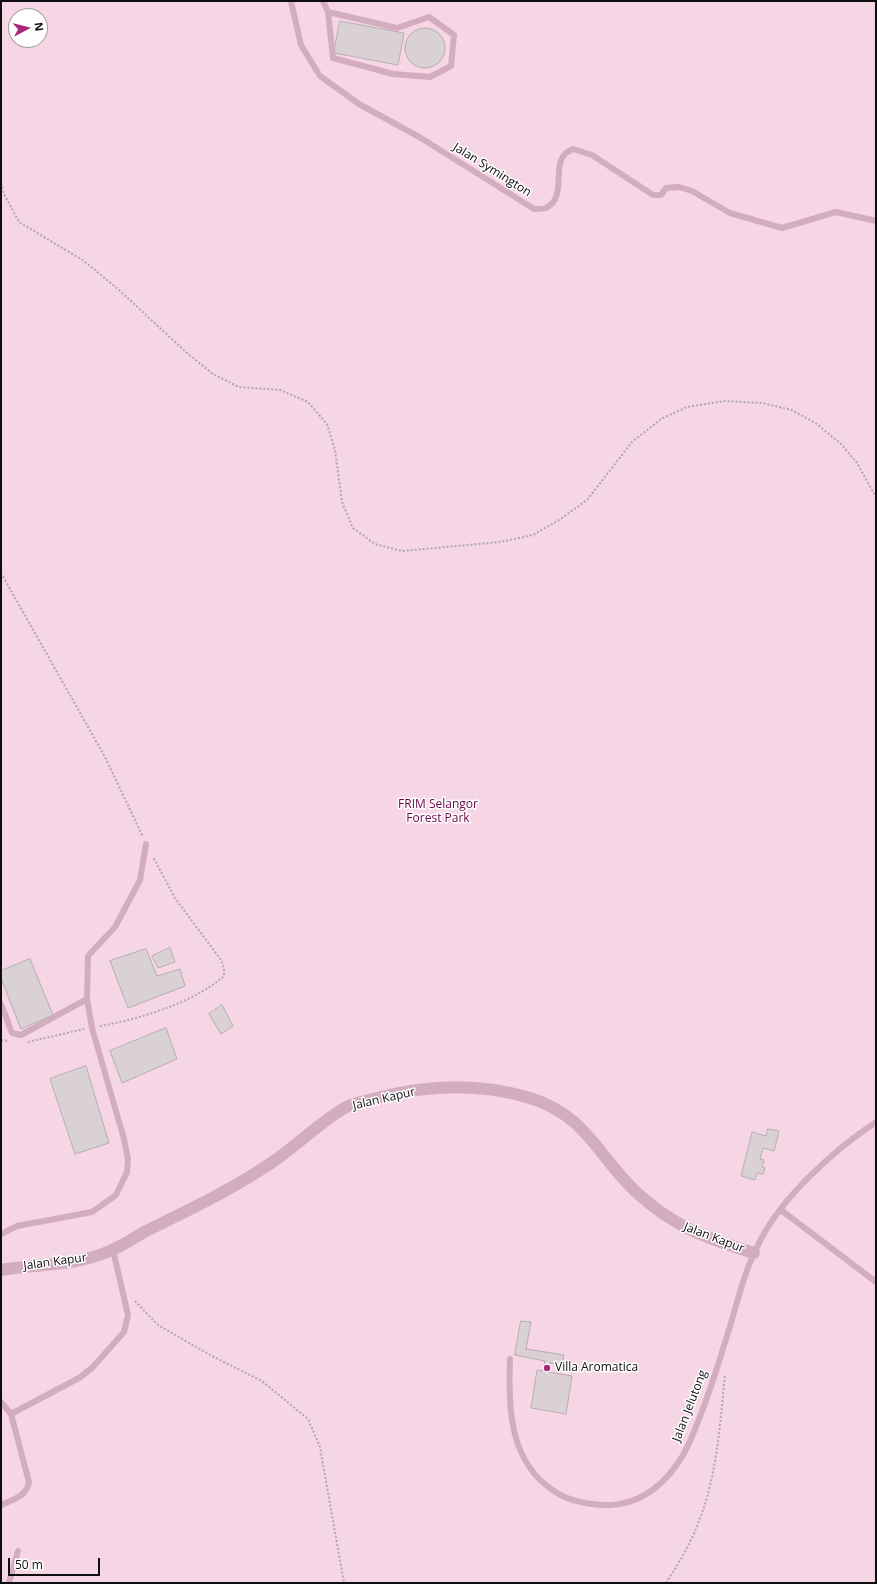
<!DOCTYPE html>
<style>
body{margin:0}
#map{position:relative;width:877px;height:1584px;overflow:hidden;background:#fcf3f7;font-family:"Open Sans",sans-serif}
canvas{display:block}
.frame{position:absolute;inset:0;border:2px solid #0f0d0e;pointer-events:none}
.north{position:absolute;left:8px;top:8px;width:40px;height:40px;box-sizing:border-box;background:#fff;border:1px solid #9f9e9f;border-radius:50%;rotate:83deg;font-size:11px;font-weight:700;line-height:16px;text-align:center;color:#0f0d0e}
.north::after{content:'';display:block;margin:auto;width:14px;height:18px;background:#a72878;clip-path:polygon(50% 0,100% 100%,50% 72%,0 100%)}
.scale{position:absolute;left:8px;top:1558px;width:92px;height:18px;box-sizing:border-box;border:2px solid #0f0d0e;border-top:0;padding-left:5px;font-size:12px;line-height:14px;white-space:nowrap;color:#0f0d0e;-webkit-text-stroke:3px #fff;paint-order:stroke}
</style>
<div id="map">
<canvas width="877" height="1584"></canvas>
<div class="frame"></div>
<div class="north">N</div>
<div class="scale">50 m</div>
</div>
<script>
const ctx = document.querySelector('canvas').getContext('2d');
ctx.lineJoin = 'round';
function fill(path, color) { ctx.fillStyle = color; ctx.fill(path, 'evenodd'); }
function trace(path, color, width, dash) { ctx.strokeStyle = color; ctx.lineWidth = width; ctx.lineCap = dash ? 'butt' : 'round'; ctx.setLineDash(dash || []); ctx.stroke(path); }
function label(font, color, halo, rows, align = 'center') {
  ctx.font = font + ' "Open Sans",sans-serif'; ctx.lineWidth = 3; ctx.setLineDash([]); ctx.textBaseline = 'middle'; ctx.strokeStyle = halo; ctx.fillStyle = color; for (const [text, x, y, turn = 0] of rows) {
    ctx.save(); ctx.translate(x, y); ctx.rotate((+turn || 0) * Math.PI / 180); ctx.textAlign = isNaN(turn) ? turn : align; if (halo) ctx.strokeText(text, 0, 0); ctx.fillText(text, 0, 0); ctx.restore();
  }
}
fill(new Path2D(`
 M 1,1 L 876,1 L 876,1583 L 1,1583 ZM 16,16 L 40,16 L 40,40 L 16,40 Z`), '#f6d5e5');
const building = new Path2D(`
 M 340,21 L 404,33 L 398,65 L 334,53 Z
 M405 48a20 20 0 1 1 40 0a20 20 0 1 1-40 0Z
 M 170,948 L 175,962 L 158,968 L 152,956 Z
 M 146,949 L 157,976 L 180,969 L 185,986 L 128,1008 L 110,961 Z
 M 30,959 L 53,1015 L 21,1029 L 1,978 L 1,971 Z
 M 222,1005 L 233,1026 L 221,1034 L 209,1014 Z
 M 166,1028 L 177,1059 L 122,1083 L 110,1051 Z
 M 86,1066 L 109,1143 L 75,1154 L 50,1079 Z
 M 768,1129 L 779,1131 L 774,1151 L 763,1148 L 760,1159 L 764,1160 L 762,1167 L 765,1168 L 763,1174 L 757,1173 L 755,1180 L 741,1176 L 752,1132 L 766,1136 Z
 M 521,1321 L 531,1322 L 526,1349 L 564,1355 L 562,1365 L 550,1363 L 549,1372 L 572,1376 L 566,1414 L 531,1408 L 537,1370 L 543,1371 L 545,1361 L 515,1355 Z`);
fill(building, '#dad1d5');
trace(building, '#b6aeb2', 1);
trace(new Path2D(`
 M 1,183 L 4,194 L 19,222 L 84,261 L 119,290 L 187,353 L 213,374 L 239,387 L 280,390 L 308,402 L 327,424 L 335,450 L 342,502 L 353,528 L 375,544 L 402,551 L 500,542 L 533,535 L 559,520 L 587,500 L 632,442 L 661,419 L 687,407 L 724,401 L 762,403 L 792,410 L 817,424 L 841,444 L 857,463 L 876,497
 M 1,573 L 105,757 L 143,837
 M 100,1026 C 140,1019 193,1003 224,976 L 224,968 L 221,960 L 175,898 L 153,857
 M 1,1040 L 8,1041
 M 28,1042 L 84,1029
 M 135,1301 L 158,1325 L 212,1356 L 262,1381 L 308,1419 L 320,1447 L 344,1583
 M 666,1583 C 679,1563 691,1543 699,1521 C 717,1476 720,1423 725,1375`), '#aea8ab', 2, [2, 2]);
trace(new Path2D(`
 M 291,1 L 301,45 L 320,76 L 359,104 L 421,138 L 534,209 C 537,209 543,209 546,208 C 567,198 552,167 565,154 C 567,152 571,150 573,149 L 592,155 L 653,195 L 661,195 L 666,188 L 679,187 L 692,191 L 730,213 L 782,228 L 836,212 L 876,221
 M 323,1 L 328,12 L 333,58 L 393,74 L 430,77 L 451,66 L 454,35 L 429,17 L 397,28 L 328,12
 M 1,1004 L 12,1033 L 21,1035 L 87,999
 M 781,1210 L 876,1282
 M 1,1234 L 17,1226 L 92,1212 L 116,1195 L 127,1172 L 128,1159 L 124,1139 L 92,1028 L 87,999 L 88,956 L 115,927 L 140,880 L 146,844
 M 510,1359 C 508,1407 509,1462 554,1491 C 568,1501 586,1504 603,1505 C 635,1507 661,1488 678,1463 C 688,1449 693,1434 699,1419 C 712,1387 721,1355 731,1323 C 739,1295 746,1267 760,1241 C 783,1196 834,1150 876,1122
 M 1,1402 L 11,1414 L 29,1482 C 27,1496 12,1500 1,1505
 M 11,1414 L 79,1378 L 92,1368 L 124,1332 L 128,1315 L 113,1250
 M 9,1583 L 18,1551`), '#d3acc0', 6);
trace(new Path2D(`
 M 1,1270 C 38,1264 80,1266 114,1249 C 125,1244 134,1238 144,1232 C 185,1212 227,1192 265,1167 C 293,1150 320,1121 348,1106 C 357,1102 368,1101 377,1098 C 427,1085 480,1083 530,1098 C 585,1115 597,1154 634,1190 C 672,1226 705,1238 754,1253`), '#d3acc0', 12);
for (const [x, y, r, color] of [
 [547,1368,4,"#a72878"]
]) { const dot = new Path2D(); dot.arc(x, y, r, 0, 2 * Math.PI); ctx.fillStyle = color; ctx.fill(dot); trace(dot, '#fff', 1.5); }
label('12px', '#0f0d0e', '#fff', [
 ["Jalan Symington",492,170,32],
 ["Jalan Kapur",384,1099,-13],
 ["Jalan Kapur",714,1238,21],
 ["Jalan Kapur",55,1262,-8],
 ["Jalan Jelutong",690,1406,-69]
]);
label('12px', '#6b0449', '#fff', [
 ["FRIM Selangor",438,805],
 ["Forest Park",438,819]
]);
label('12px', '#0f0d0e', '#fff', [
 ["Villa Aromatica",555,1368]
], 'left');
</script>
